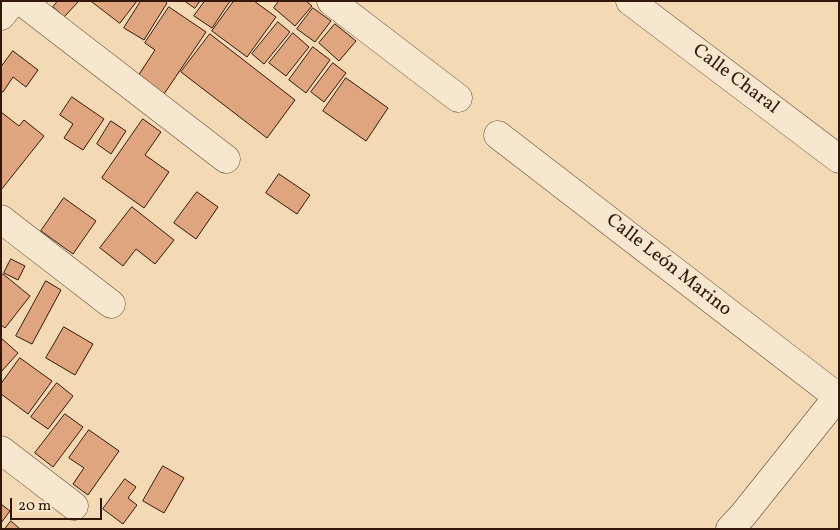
<!DOCTYPE html>
<meta charset="utf-8">
<style>
body{margin:0}
#map{position:relative;width:840px;height:530px;overflow:hidden;background:#f3dab4;font-family:Vollkorn,serif}
canvas{display:block}
.frame{position:absolute;inset:0;border:2px solid #33170b;pointer-events:none}
.scale{position:absolute;left:10px;top:498px;width:92px;height:22px;box-sizing:border-box;border:2px solid #33170b;border-top:0;padding-left:6px;font-size:15px;line-height:18px;white-space:nowrap;color:#33170b;-webkit-text-stroke:4px #f7e7ce;paint-order:stroke}
</style>
<div id="map">
<canvas width="840" height="530"></canvas>
<div class="frame"></div>
<div class="scale">20 m</div>
</div>
<script>
const ctx = document.querySelector('canvas').getContext('2d');
ctx.lineJoin = 'round';
function fill(path, color) { ctx.fillStyle = color; ctx.fill(path, 'evenodd'); }
function trace(path, color, width, dash) { ctx.strokeStyle = color; ctx.lineWidth = width; ctx.lineCap = dash ? 'butt' : 'round'; ctx.setLineDash(dash || []); ctx.stroke(path); }
function label(font, color, halo, rows, align = 'center') {
  ctx.font = font + ' Vollkorn,serif'; ctx.lineWidth = 4.5; ctx.setLineDash([]); ctx.textBaseline = 'middle'; ctx.strokeStyle = halo; ctx.fillStyle = color; for (const [text, x, y, turn = 0] of rows) {
    ctx.save(); ctx.translate(x, y); ctx.rotate((+turn || 0) * Math.PI / 180); ctx.textAlign = isNaN(turn) ? turn : align; if (halo) ctx.strokeText(text, 0, 0); ctx.fillText(text, 0, 0); ctx.restore();
  }
}
const building = new Path2D(`
 M 58,1 L 79,1 L 64,17 L 53,7 Z
 M 91,1 L 137,1 L 120,23 Z
 M 141,1 L 165,1 L 167,3 L 144,40 L 124,28 Z
 M 185,1 L 200,1 L 195,8 Z
 M 205,1 L 230,1 L 212,28 L 194,16 Z
 M 234,1 L 254,1 L 276,17 L 247,57 L 212,31 Z
 M 279,1 L 306,1 L 312,6 L 295,26 L 274,8 Z
 M 169,7 L 206,32 L 164,94 L 138,76 L 155,50 L 145,43 Z
 M 313,8 L 331,21 L 315,42 L 297,29 Z
 M 278,22 L 290,32 L 264,64 L 252,54 Z
 M 335,24 L 356,41 L 339,61 L 319,43 Z
 M 293,33 L 309,47 L 286,76 L 269,63 Z
 M 210,34 L 295,100 L 267,138 L 181,72 Z
 M 313,47 L 330,60 L 306,93 L 289,80 Z
 M 13,51 L 38,70 L 26,87 L 13,77 L 3,92 L 1,91 L 1,67 Z
 M 333,63 L 346,73 L 324,102 L 311,92 Z
 M 346,78 L 388,108 L 366,141 L 323,111 Z
 M 72,97 L 104,119 L 83,150 L 64,138 L 73,124 L 60,115 Z
 M 1,112 L 19,126 L 24,120 L 44,136 L 1,190 Z
 M 143,119 L 161,132 L 145,155 L 169,172 L 144,208 L 102,178 Z
 M 111,121 L 126,131 L 111,154 L 97,144 Z
 M 279,174 L 310,195 L 297,214 L 266,193 Z
 M 197,192 L 218,207 L 196,239 L 174,223 Z
 M 64,198 L 96,221 L 73,254 L 41,231 Z
 M 132,207 L 174,240 L 155,264 L 136,249 L 123,266 L 100,248 Z
 M 11,259 L 25,266 L 18,280 L 4,273 Z
 M 3,274 L 30,296 L 5,328 L 1,325 L 1,276 Z
 M 46,281 L 61,290 L 32,344 L 16,336 Z
 M 64,327 L 93,344 L 75,375 L 46,358 Z
 M 1,338 L 18,353 L 1,372 Z
 M 20,358 L 52,381 L 28,414 L 1,394 L 1,384 Z
 M 57,383 L 73,396 L 48,429 L 31,417 Z
 M 65,414 L 83,427 L 53,467 L 35,453 Z
 M 89,430 L 119,451 L 88,495 L 73,484 L 84,468 L 69,458 Z
 M 163,466 L 184,478 L 164,513 L 143,501 Z
 M 125,479 L 136,487 L 128,498 L 137,505 L 123,524 L 103,509 Z
 M 1,504 L 10,511 L 1,523 Z
 M 11,521 L 20,529 L 5,529 Z`);
fill(building, '#dfa57e');
trace(building, '#33170b', 1);
const street = new Path2D(`
 M 21,1 L 226,159
 M 331,1 L 458,98
 M 630,1 L 839,159
 M 1,16 L 13,1
 M 498,135 L 839,398
 M 1,219 L 111,304
 M 1,450 L 74,506`);
const secondary = new Path2D(`
 M 730,529 L 743,515 L 839,395`);
trace(street, '#634835', 29);
trace(secondary, '#33170b', 29);
trace(street, '#f7e7ce', 28);
trace(secondary, '#f7e7ce', 28);
label('19px', '#33170b', '#f7e7ce', [
 ["Calle Charal",735,80,37],
 ["Calle León Marino",668,266,38]
]);
</script>
